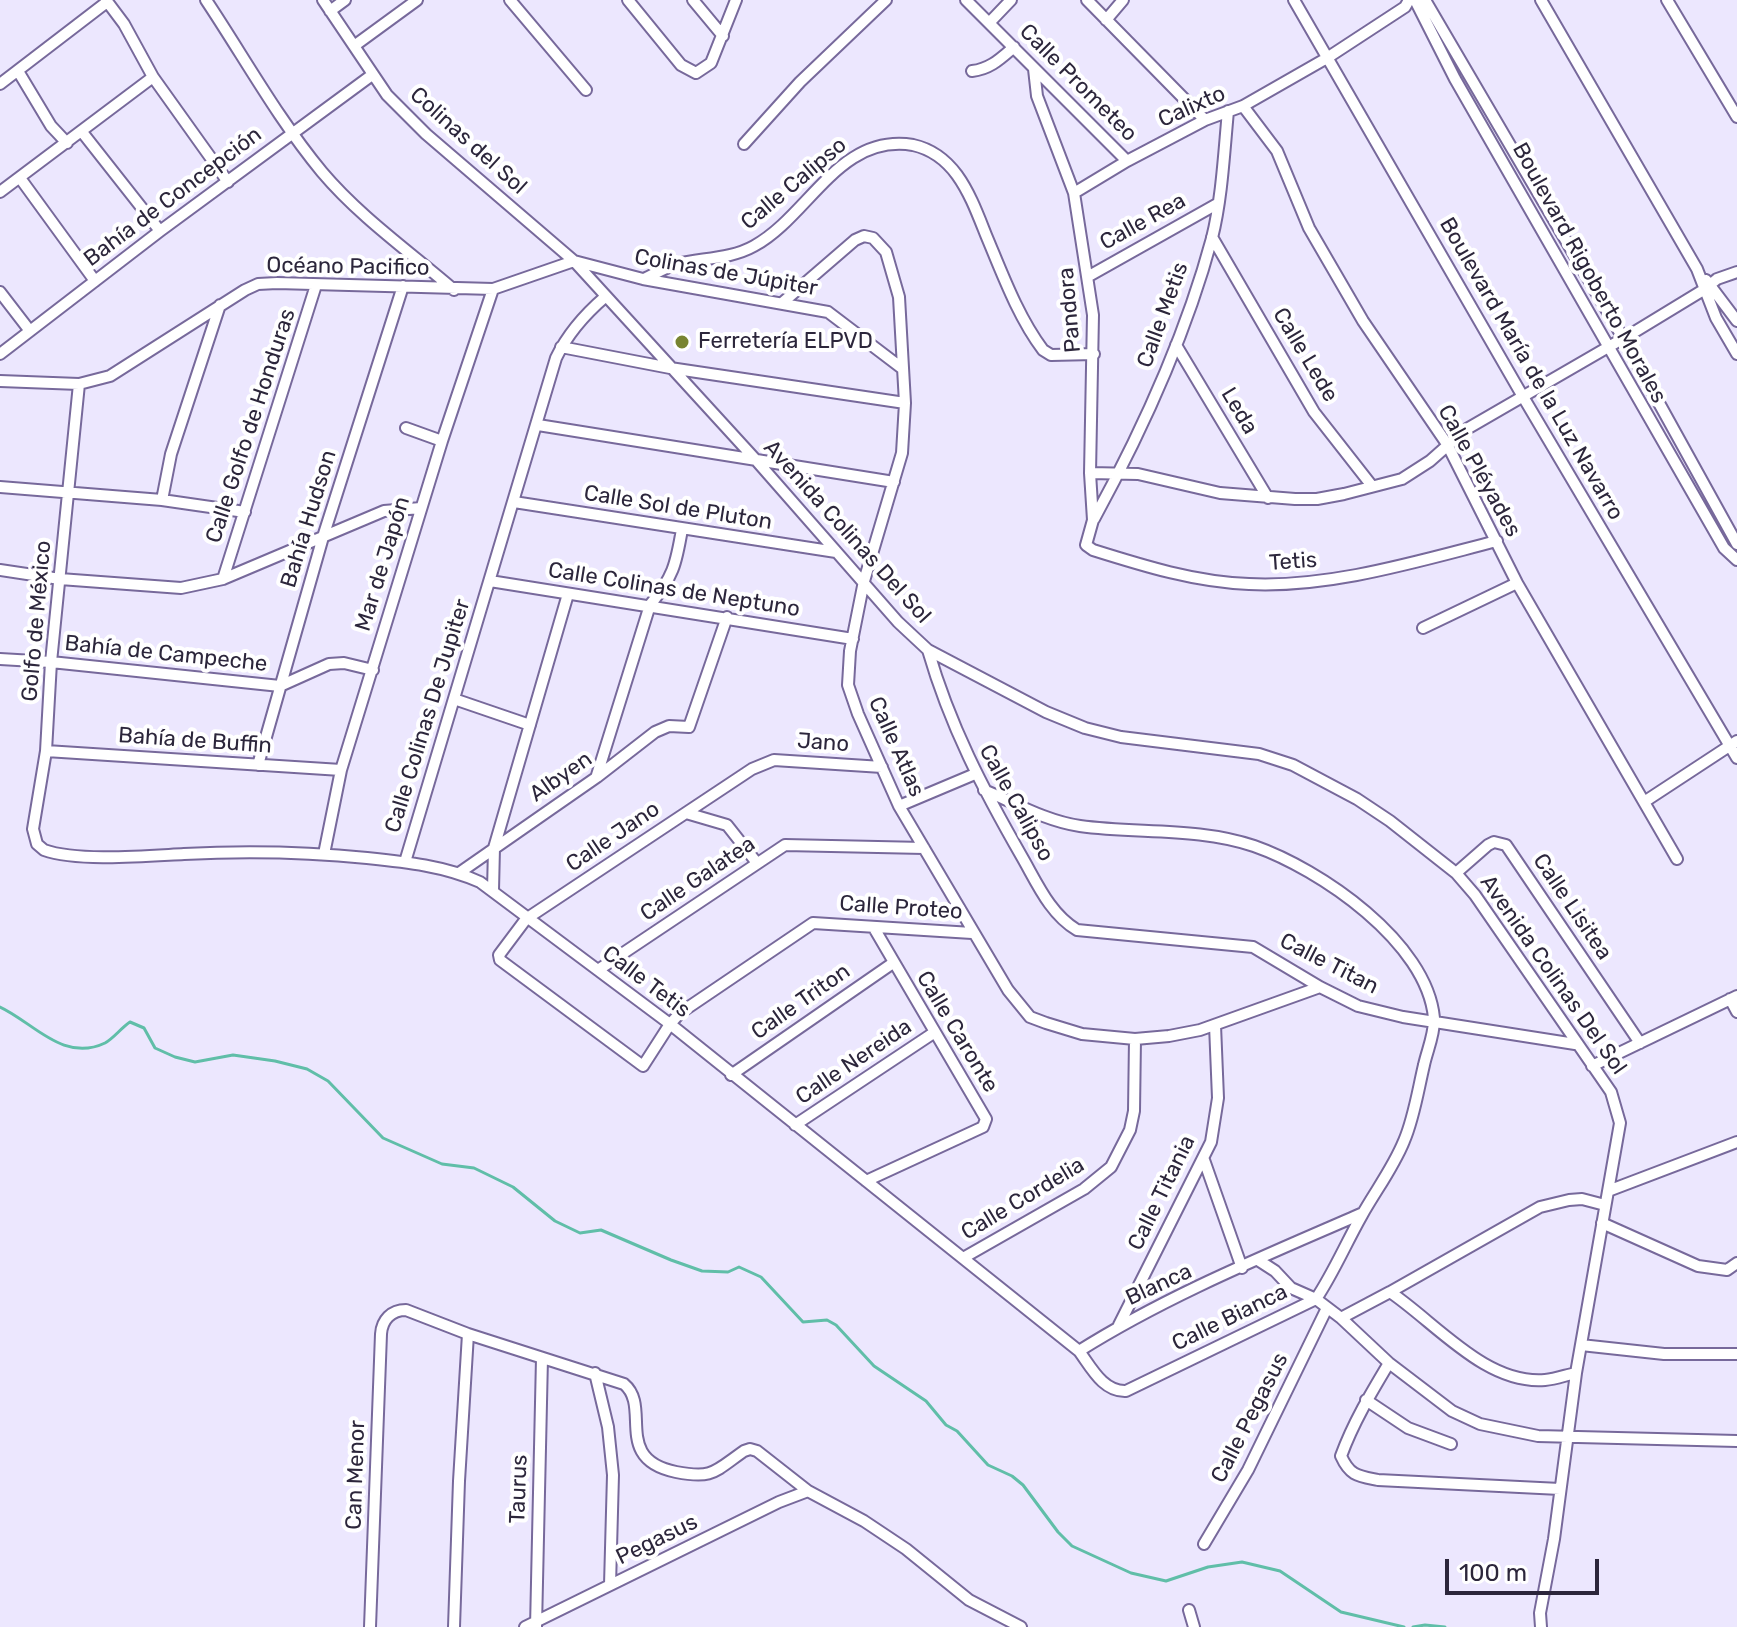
<!DOCTYPE html>
<meta charset="utf-8">
<style>
body{margin:0}
#map{position:relative;width:1737px;height:1627px;overflow:hidden;background:#ece7fe;font-family:Rubik,sans-serif}
canvas{display:block}
.scale{position:absolute;left:1445px;top:1559px;width:154px;height:36px;box-sizing:border-box;border:4px solid #2c263b;border-top:0;padding-left:10px;font-size:24px;line-height:28px;white-space:nowrap;color:#2c263b;-webkit-text-stroke:6px #fff;paint-order:stroke}
</style>
<div id="map">
<canvas width="1737" height="1627"></canvas>
<div class="scale">100 m</div>
</div>
<script>
const ctx = document.querySelector('canvas').getContext('2d');
ctx.lineJoin = 'round';
function trace(path, color, width, dash) { ctx.strokeStyle = color; ctx.lineWidth = width; ctx.lineCap = dash ? 'butt' : 'round'; ctx.setLineDash(dash || []); ctx.stroke(path); }
function label(font, color, halo, rows, align = 'center') {
  ctx.font = font + ' Rubik,sans-serif'; ctx.lineWidth = 8; ctx.setLineDash([]); ctx.textBaseline = 'middle'; ctx.strokeStyle = halo; ctx.fillStyle = color; for (const [text, x, y, turn = 0] of rows) {
    ctx.save(); ctx.translate(x, y); ctx.rotate((+turn || 0) * Math.PI / 180); ctx.textAlign = isNaN(turn) ? turn : align; if (halo) ctx.strokeText(text, 0, 0); ctx.fillText(text, 0, 0); ctx.restore();
  }
}
trace(new Path2D(`
 M 0,1007 C 33,1022 63,1063 105,1043 C 114,1038 121,1028 130,1022 L 144,1028 L 155,1048 L 175,1057 L 195,1062 L 233,1055 L 275,1061 L 307,1069 L 328,1081 L 383,1138 L 442,1164 L 474,1168 L 513,1187 L 555,1221 L 580,1233 L 601,1230 L 671,1260 L 702,1271 L 728,1272 L 739,1267 L 761,1277 L 803,1322 L 827,1320 L 836,1325 L 874,1366 L 926,1401 L 946,1425 L 957,1431 L 988,1465 L 1012,1476 L 1023,1485 L 1058,1532 L 1072,1546 L 1131,1573 L 1166,1581 L 1208,1567 L 1242,1562 L 1280,1571 L 1341,1612 L 1404,1627
 M 1413,1627 L 1425,1625 L 1445,1627`), '#60bea8', 3);
const minor = new Path2D(`
 M 106,0 L 124,24 L 153,77 L 228,182
 M 206,0 C 244,57 278,119 322,172 C 360,217 410,252 454,290
 M 323,0 L 387,95 L 426,134 L 574,261 L 755,459 L 898,622 L 928,650 L 1046,712 L 1085,728 L 1121,737 L 1259,754 L 1293,765 L 1357,799 L 1390,821 L 1456,873 L 1475,895 L 1611,1092 L 1620,1123 L 1576,1373 L 1554,1539 L 1540,1613 L 1541,1627
 M 510,0 L 586,90
 M 628,0 L 681,65 L 696,73 L 711,63 L 736,0
 M 693,0 L 723,36
 M 966,0 L 1127,161
 M 1087,0 L 1205,120
 M 1294,0 L 1522,395 L 1737,758
 M 1415,0 L 1455,79 L 1724,548 L 1737,560
 M 1425,0 L 1623,338 L 1737,544
 M 1541,0 L 1697,269 L 1716,318 L 1737,354
 M 1667,0 L 1737,117
 M 330,11 L 345,0
 M 1106,20 L 1123,0
 M 989,23 L 1011,0
 M 354,46 L 417,0
 M 1034,69 L 1037,96 L 1074,193 L 1093,315 L 1090,473 L 1093,520 L 1086,545 L 1093,550 C 1144,566 1195,582 1249,584 C 1331,588 1418,561 1497,541
 M 18,71 L 51,126 L 67,143
 M 972,71 C 990,69 1000,59 1014,47
 M 0,84 L 107,2
 M 1243,106 L 1277,151 L 1309,228 L 1363,321 L 1447,444 L 1517,583 L 1677,859
 M 82,132 L 160,231
 M 744,144 L 800,82 L 886,0
 M 20,178 L 95,281
 M 0,192 L 153,77
 M 1074,193 L 1127,161 L 1205,120 L 1243,106 L 1327,58 L 1405,7 L 1409,0
 M 1212,237 L 1314,412 L 1372,486
 M 1089,276 L 1217,204
 M 644,279 C 655,274 666,267 677,264 C 702,258 731,259 754,246 C 809,216 839,133 913,145 C 931,149 946,160 957,175 C 970,193 978,215 986,235 C 1002,273 1018,317 1043,350 L 1051,355 L 1094,354
 M 1706,280 L 1737,321
 M 0,292 L 30,331
 M 782,303 L 855,240 L 864,236 L 873,238 L 886,252 L 899,297 L 905,403 L 902,453 L 864,581 L 850,651 L 848,685 L 858,714 L 899,806 L 1008,990 L 1030,1017 L 1046,1023 L 1082,1034 L 1135,1039 L 1169,1036 L 1200,1030 L 1320,987
 M 1176,345 L 1268,498
 M 561,347 L 670,368 L 905,403
 M 0,354 L 160,231 L 372,75
 M 0,381 L 79,384 L 110,376 L 245,290 L 258,284 L 277,283 L 493,289 L 574,261 L 643,279 L 828,312 L 903,369
 M 79,384 L 51,662 L 46,751 L 33,829 L 37,844 L 44,850 C 78,862 146,856 184,854 C 245,851 306,852 367,858 C 406,862 445,866 480,882 L 670,1024 L 1079,1351 C 1091,1367 1103,1392 1126,1391 L 1316,1299
 M 538,425 L 894,482
 M 406,428 L 442,441
 M 1090,473 L 1138,474 L 1220,493 L 1295,499 L 1317,499 L 1344,494 L 1402,479 L 1430,461 L 1465,430 L 1636,331 L 1705,289 L 1717,279 L 1737,272
 M 0,487 L 162,500 L 245,512
 M 162,500 L 171,454 L 220,305
 M 514,502 L 836,552
 M 1094,519 C 1142,431 1186,335 1212,238 C 1222,198 1224,153 1228,111
 M 0,570 L 60,579 L 181,588 L 223,579 L 384,511 L 421,508
 M 223,579 L 316,285
 M 490,581 L 853,639
 M 1423,628 L 1517,583
 M 928,650 C 950,726 983,789 1022,857 C 1037,883 1050,914 1077,930 L 1253,947 L 1320,987 L 1358,1006 L 1403,1017 L 1575,1044
 M 0,659 L 51,662 L 280,686 L 329,664 L 344,663 L 373,670
 M 454,699 L 530,725
 M 46,751 L 341,770
 M 258,765 L 323,537 L 403,286
 M 882,767 L 774,760 L 752,769 L 526,919 L 499,955 L 500,960 L 643,1066 L 670,1024 L 680,1013 L 813,923 L 972,933
 M 597,775 L 650,605 C 673,577 676,565 682,529
 M 984,790 C 1015,803 1046,821 1080,826 C 1137,834 1198,827 1254,846 C 1320,869 1427,942 1434,1018 C 1435,1033 1427,1051 1424,1065 C 1418,1090 1414,1118 1404,1141 C 1393,1168 1376,1190 1362,1215 C 1346,1243 1334,1272 1316,1299
 M 1644,802 L 1737,741
 M 899,806 L 975,774
 M 686,813 L 727,825 L 757,863
 M 324,854 L 341,770 L 442,441 L 493,289
 M 405,862 L 556,358 C 568,333 584,315 605,297
 M 459,873 L 597,777 L 655,732 L 669,726 L 689,727 L 727,617
 M 1456,873 L 1488,845 L 1494,842 L 1506,845 L 1640,1043
 M 493,890 L 494,848 L 568,594
 M 598,970 L 785,845 L 924,848
 M 1730,999 L 1737,1012
 M 1592,1066 L 1737,996
 M 731,1075 L 893,963
 M 795,1125 L 935,1032
 M 1204,1160 L 1242,1268
 M 866,1181 L 983,1127 L 986,1119 L 874,928
 M 1608,1191 L 1737,1142
 M 1602,1223 L 1698,1266 L 1727,1270 L 1737,1263
 M 963,1258 L 1084,1189 L 1111,1167 L 1130,1130 L 1134,1111 L 1135,1039
 M 1258,1260 L 1275,1271 L 1291,1288 L 1316,1299 L 1341,1318 L 1389,1363 L 1452,1411 L 1480,1424 L 1538,1436 L 1737,1441
 M 1390,1292 L 1540,1207 L 1569,1200 L 1582,1199 L 1605,1205
 M 1341,1318 L 1390,1292 C 1436,1323 1486,1385 1545,1380 C 1556,1379 1566,1375 1576,1373
 M 1119,1325 L 1211,1142 L 1218,1098 L 1215,1025
 M 1581,1345 L 1664,1354 L 1737,1354
 M 1079,1351 C 1168,1295 1267,1255 1363,1213
 M 1389,1363 C 1371,1393 1353,1423 1341,1456 C 1350,1476 1358,1476 1378,1480 L 1560,1489
 M 595,1373 L 608,1427 L 613,1475 L 610,1585
 M 1366,1400 L 1408,1428 L 1451,1444
 M 1204,1544 L 1248,1470 L 1327,1308
 M 1189,1610 L 1194,1627
 M 370,1627 L 381,1334 C 382,1320 391,1310 406,1310 L 468,1334 L 624,1384 C 652,1407 612,1459 676,1472 C 713,1479 714,1472 744,1451 L 750,1449 L 757,1451 L 808,1491 L 864,1521 L 906,1549 L 969,1600 L 1021,1627
 M 454,1627 L 459,1481 L 468,1334
 M 525,1627 L 779,1502 L 808,1491
 M 536,1627 L 542,1358`);
trace(minor, '#77699b', 14);
trace(minor, '#fff', 10);
for (const [x, y, r, color] of [
 [682,342,8,"#788431"]
]) { const dot = new Path2D(); dot.arc(x, y, r, 0, 2 * Math.PI); ctx.fillStyle = color; ctx.fill(dot); trace(dot, '#fff', 3); }
label('22px', '#2c263b', '#fff', [
 ["Calle Prometeo",1078,83,45],
 ["Calixto",1192,107,-24],
 ["Colinas del Sol",468,141,42],
 ["Calle Calipso",794,184,-40],
 ["Bahía de Concepción",173,197,-37],
 ["Calle Rea",1143,222,-29],
 ["Océano Pacifico",348,267,1],
 ["Colinas de Júpiter",726,273,10],
 ["Boulevard Rigoberto Morales",1589,273,61],
 ["Pandora",1070,310,-95],
 ["Calle Metis",1163,315,-70],
 ["Calle Lede",1305,355,59],
 ["Boulevard María de la Luz Navarro",1531,369,60],
 ["Leda",1239,411,59],
 ["Calle Golfo de Honduras",251,426,-72],
 ["Calle Pléyades",1479,471,61],
 ["Calle Sol de Pluton",678,508,9],
 ["Bahía Hudson",309,519,-73],
 ["Avenida Colinas Del Sol",847,532,48],
 ["Tetis",1293,562,-4],
 ["Mar de Japón",383,564,-73],
 ["Calle Colinas de Neptuno",674,590,9],
 ["Golfo de México",37,621,-85],
 ["Bahía de Campeche",166,654,6],
 ["Calle Colinas De Jupiter",428,716,-73],
 ["Bahía de Buffin",195,741,4],
 ["Jano",823,743,4],
 ["Calle Atlas",896,747,66],
 ["Albyen",561,777,-35],
 ["Calle Calipso",1016,803,61],
 ["Calle Jano",613,837,-34],
 ["Calle Galatea",698,879,-34],
 ["Calle Lisitea",1572,907,56],
 ["Calle Proteo",901,908,4],
 ["Calle Titan",1329,964,27],
 ["Avenida Colinas Del Sol",1553,975,55],
 ["Calle Tetis",646,982,37],
 ["Calle Triton",801,1002,-35],
 ["Calle Caronte",957,1032,59],
 ["Calle Nereida",854,1062,-34],
 ["Calle Titania",1162,1193,-64],
 ["Calle Cordelia",1023,1199,-31],
 ["Blanca",1159,1285,-25],
 ["Calle Bianca",1230,1318,-26],
 ["Calle Pegasus",1250,1418,-63],
 ["Can Menor",356,1475,-88],
 ["Taurus",519,1489,-88],
 ["Pegasus",657,1540,-26]
]);
label('22px', '#2c263b', '#fff', [
 ["Ferretería ELPVD",698,342]
], 'left');
</script>
